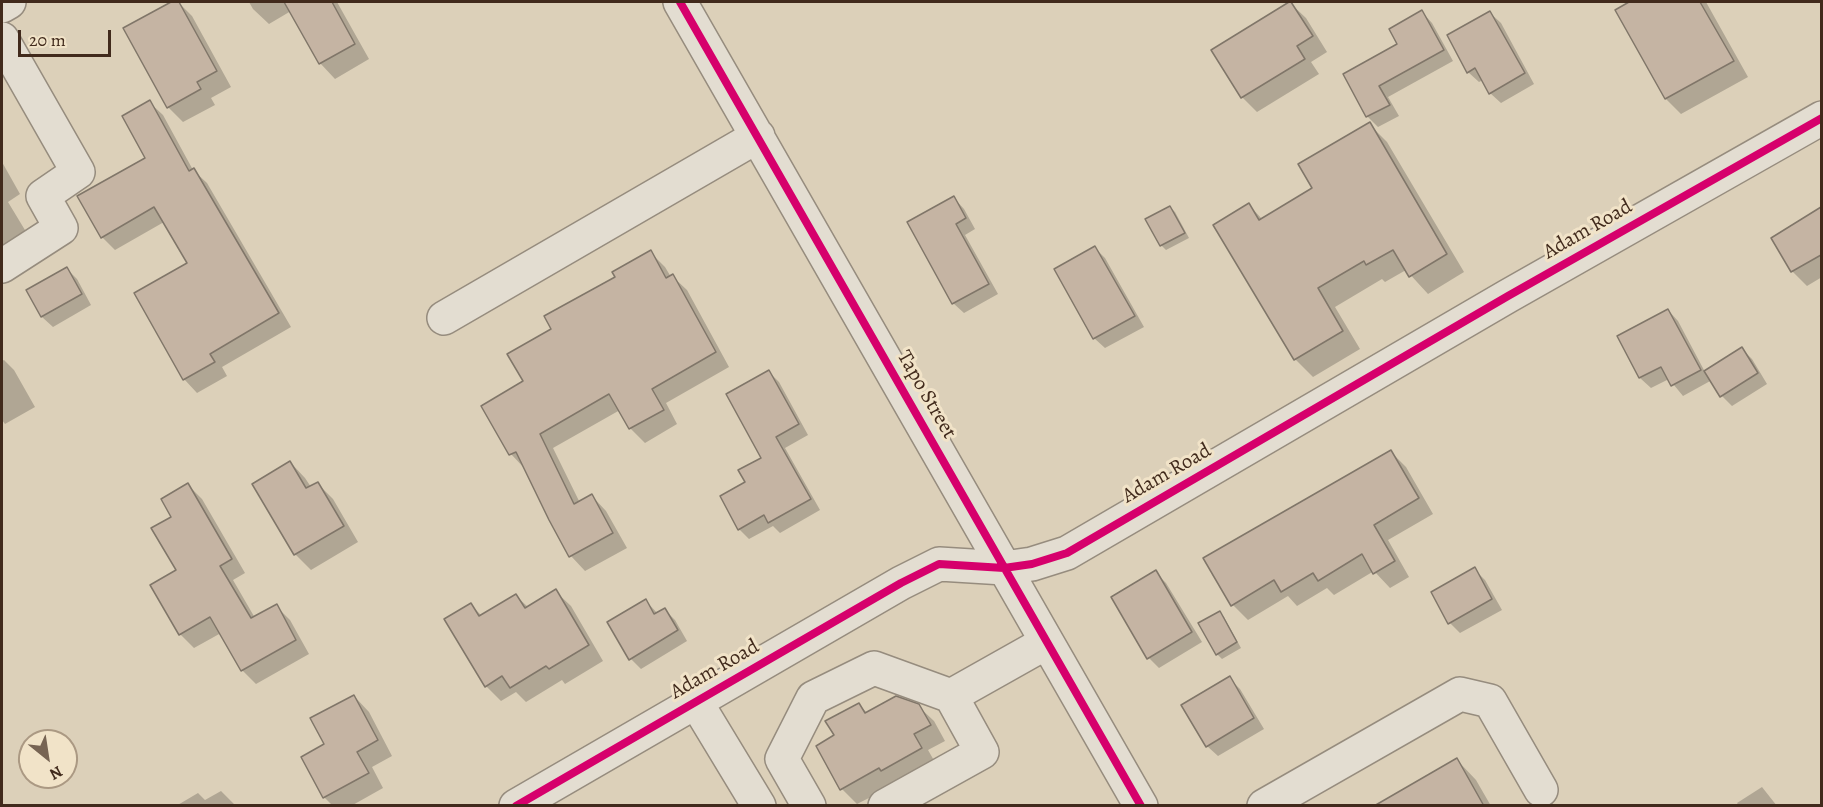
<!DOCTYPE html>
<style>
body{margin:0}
#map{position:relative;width:1823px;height:807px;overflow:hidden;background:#dcd0b9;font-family:Alegreya,serif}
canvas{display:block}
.frame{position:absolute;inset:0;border:3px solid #412a1c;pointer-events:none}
.north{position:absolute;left:18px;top:729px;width:60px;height:60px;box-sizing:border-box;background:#f1e3c8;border:2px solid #ab9983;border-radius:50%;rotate:150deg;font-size:16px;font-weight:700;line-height:24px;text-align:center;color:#412a1c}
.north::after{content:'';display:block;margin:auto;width:21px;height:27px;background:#776453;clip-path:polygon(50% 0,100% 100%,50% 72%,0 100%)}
.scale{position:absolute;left:18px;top:30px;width:93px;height:27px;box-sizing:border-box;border:3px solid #412a1c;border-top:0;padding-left:8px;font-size:18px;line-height:21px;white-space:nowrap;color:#412a1c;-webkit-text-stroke:4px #f1e3c8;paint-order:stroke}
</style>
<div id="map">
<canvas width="1823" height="807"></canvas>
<div class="frame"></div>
<div class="north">N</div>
<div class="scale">20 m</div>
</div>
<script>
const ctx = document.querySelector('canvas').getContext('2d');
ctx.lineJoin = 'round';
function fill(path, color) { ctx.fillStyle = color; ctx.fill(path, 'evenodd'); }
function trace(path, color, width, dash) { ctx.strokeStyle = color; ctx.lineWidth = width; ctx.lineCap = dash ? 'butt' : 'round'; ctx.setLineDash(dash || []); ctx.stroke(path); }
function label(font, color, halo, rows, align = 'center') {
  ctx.font = font + ' Alegreya,serif'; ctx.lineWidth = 6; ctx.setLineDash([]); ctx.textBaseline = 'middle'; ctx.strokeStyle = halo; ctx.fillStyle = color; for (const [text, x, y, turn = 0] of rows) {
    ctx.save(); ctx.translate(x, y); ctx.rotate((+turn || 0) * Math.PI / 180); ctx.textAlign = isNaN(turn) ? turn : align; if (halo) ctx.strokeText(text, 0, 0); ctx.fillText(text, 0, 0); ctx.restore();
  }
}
fill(new Path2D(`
 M 175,2 L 178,2 L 192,16 L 231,87 L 211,98 L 215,105 L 183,122 L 168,107 L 125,28 Z
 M 249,2 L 337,2 L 369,59 L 335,79 L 320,63 L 291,11 L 269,24 L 253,9 Z
 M 1632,2 L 1706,2 L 1748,77 L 1681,114 L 1666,99 L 1617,10 Z
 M 1290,3 L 1306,18 L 1327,52 L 1311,62 L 1319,74 L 1257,112 L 1242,97 Z
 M 1422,12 L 1432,23 L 1453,61 L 1388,97 L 1399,116 L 1378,127 L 1367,116 L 1345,75 L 1399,45 Z
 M 1490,13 L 1501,23 L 1534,84 L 1501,103 L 1490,93 L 1483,80 L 1479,82 L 1468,72 L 1449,36 Z
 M 149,102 L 163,115 L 193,170 L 207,183 L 291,327 L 222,367 L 227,376 L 197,393 L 184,379 L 189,264 L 164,222 L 115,250 L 102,237 L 147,158 Z
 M 1369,124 L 1387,142 L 1464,272 L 1428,294 L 1406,270 L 1385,282 L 1382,279 L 1335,307 L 1360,349 L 1313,377 L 1295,359 L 1215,226 L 1249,205 L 1263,220 L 1314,189 Z
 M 2,162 L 20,194 L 8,202 L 31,240 L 2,250 Z
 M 954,198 L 964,209 L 975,229 L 965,235 L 998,294 L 964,313 L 953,303 Z
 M 1170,207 L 1175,212 L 1189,238 L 1166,250 L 1161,245 L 1147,219 Z
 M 1822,209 L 1822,277 L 1807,286 L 1792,271 L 1773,238 Z
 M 1095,248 L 1105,258 L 1144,327 L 1105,348 L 1094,338 Z
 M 650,252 L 665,267 L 671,277 L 672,276 L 687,290 L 729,367 L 666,403 L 677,424 L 645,443 L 630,428 L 620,410 L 553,448 L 580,503 L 592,496 L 606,511 L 627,548 L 585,571 L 571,556 L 525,469 L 511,454 L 483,406 L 525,382 L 553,330 Z
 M 66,268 L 77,279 L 91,305 L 53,327 L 42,317 L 28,290 Z
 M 1668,310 L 1678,321 L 1705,372 L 1742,349 L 1752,359 L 1767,384 L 1732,406 L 1722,396 L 1712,380 L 1683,396 L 1669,379 L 1651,388 L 1640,378 L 1619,336 Z
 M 4,360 L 14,370 L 35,407 L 5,424 L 2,420 L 2,361 Z
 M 769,372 L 779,382 L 808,435 L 785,448 L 820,510 L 780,533 L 773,526 L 749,539 L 739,529 L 747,483 L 763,459 Z
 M 1391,452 L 1406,467 L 1433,514 L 1388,540 L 1409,577 L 1390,588 L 1374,571 L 1334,595 L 1327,588 L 1297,606 L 1288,596 L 1248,620 L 1233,605 Z
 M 290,462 L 305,478 L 311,487 L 317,483 L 333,499 L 358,542 L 311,570 L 295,554 L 254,484 Z
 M 188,485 L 202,499 L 245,573 L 233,580 L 255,618 L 276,606 L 290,620 L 309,654 L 256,684 L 242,670 L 221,633 L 194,648 L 180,634 L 178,571 L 173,517 Z
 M 1474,569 L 1485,580 L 1502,610 L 1460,633 L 1450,623 Z
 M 1155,572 L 1166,583 L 1202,642 L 1159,668 L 1149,658 Z
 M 555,591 L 571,606 L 603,661 L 565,684 L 562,680 L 526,702 L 516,692 L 501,701 L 486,686 L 471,605 L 482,616 L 516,596 L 528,607 Z
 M 646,601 L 658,614 L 665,610 L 675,620 L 687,641 L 641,669 L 631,659 Z
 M 1219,613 L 1224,617 L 1241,648 L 1222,659 L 1217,654 Z
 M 1229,678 L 1240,689 L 1264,729 L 1218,756 L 1207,746 Z
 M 354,696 L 369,712 L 392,756 L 372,767 L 383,788 L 351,806 L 333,806 L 324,797 L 326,744 Z
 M 859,704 L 867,713 L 918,706 L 934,721 L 945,741 L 928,750 L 936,764 L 857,804 L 842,789 L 836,736 Z
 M 1457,760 L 1476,780 L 1491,806 L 1377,806 Z
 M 1762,787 L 1777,806 L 1739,806 L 1737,803 Z
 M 221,791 L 236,806 L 176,806 L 198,793 L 205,800 Z`), '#0003');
const building = new Path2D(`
 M 171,2 L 179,2 L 217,71 L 197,82 L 201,89 L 167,108 L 123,28 Z
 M 284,2 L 332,2 L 355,44 L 319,64 Z
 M 1289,2 L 1291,2 L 1313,36 L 1297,46 L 1305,59 L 1241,98 L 1211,50 Z
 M 1629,2 L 1700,2 L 1734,61 L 1665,99 L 1615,10 Z
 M 1422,10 L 1444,50 L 1379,86 L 1390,105 L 1366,117 L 1343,74 L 1397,44 L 1389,29 Z
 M 1490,11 L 1525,73 L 1489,94 L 1475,68 L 1467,73 L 1447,35 Z
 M 150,100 L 189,171 L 194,168 L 279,313 L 210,354 L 215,362 L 183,380 L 134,293 L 187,263 L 154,207 L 101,238 L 77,196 L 145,158 L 122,116 Z
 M 1370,122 L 1447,254 L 1409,277 L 1393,250 L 1366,265 L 1364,261 L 1318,288 L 1343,331 L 1294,360 L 1213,225 L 1249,203 L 1259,220 L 1312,188 L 1298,164 Z
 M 954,196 L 966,218 L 956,224 L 989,284 L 952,304 L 907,222 Z
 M 1170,206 L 1185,233 L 1160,246 L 1145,219 Z
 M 1821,207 L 1821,255 L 1791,272 L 1771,238 Z
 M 1095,246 L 1135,316 L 1093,339 L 1054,269 Z
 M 651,250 L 666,278 L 673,274 L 716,352 L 652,389 L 664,410 L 629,429 L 609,394 L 540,434 L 574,504 L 592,494 L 613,533 L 569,557 L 549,520 L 516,452 L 509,455 L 481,406 L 523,381 L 507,354 L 551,329 L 544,316 L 615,277 L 612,272 Z
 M 67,267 L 82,294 L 41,317 L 26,290 Z
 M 1668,309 L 1701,370 L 1671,386 L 1661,367 L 1639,378 L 1617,336 Z
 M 1742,347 L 1758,373 L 1720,397 L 1704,371 Z
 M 769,370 L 799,424 L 776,437 L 811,499 L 768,523 L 764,515 L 738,530 L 720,496 L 745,482 L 738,470 L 761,458 L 726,394 Z
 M 1391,450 L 1419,498 L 1374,525 L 1395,561 L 1373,574 L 1362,554 L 1318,581 L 1313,573 L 1281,592 L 1274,580 L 1231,606 L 1203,558 Z
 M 290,461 L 306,488 L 318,482 L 344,526 L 294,555 L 252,484 Z
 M 188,483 L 232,559 L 220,566 L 251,618 L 277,604 L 296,640 L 241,671 L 210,617 L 179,635 L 150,585 L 176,570 L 151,528 L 171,517 L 161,499 Z
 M 1475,567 L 1492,599 L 1448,624 L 1431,592 Z
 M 1156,570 L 1192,632 L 1147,659 L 1111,597 Z
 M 556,589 L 589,645 L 549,669 L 546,666 L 510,688 L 502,676 L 485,687 L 444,619 L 471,603 L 479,616 L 516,594 L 525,608 Z
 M 646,599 L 654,614 L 665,608 L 678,630 L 629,660 L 607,622 Z
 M 1220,611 L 1237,642 L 1216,655 L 1198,623 Z
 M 1230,676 L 1254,718 L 1206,747 L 1181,705 Z
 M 354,695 L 378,740 L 357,752 L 369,773 L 323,798 L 301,757 L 324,744 L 310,718 Z
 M 896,696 L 919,704 L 931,725 L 914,734 L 922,748 L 881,771 L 879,768 L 840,790 L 816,746 L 834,735 L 825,721 L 859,703 L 865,713 Z
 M 1457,758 L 1484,806 L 1374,806 Z`);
fill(building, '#c5b4a3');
trace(building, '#807669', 1.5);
const minor = new Path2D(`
 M 680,2 L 1141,806
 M 2,6 L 9,2
 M 2,39 L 78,172 L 43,196 L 61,228 L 2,266
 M 444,318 L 758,136
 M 951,696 L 1047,642
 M 696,702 L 759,806
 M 516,806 L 901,583 L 939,564 L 1004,568 L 1032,564 L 1067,553 L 1508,296 L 1822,118
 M 809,806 L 782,759 L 813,698 L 874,668 L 951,696 L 982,752 L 885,806
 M 1264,806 L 1460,694 L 1490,701 L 1541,790`);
trace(minor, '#968c7e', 36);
trace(minor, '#e3ddd1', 33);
trace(new Path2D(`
 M 680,2 L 1141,806
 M 516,806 L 901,583 L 939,564 L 1004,568 L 1032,564 L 1067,553 L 1508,296 L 1822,118`), '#d6006c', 8);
label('21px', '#412a1c', '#f1e3c8', [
 ["Adam Road",1588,230,-30],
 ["Tapo Street",926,395,60],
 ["Adam Road",1167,474,-30],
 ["Adam Road",715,670,-30]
]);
</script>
